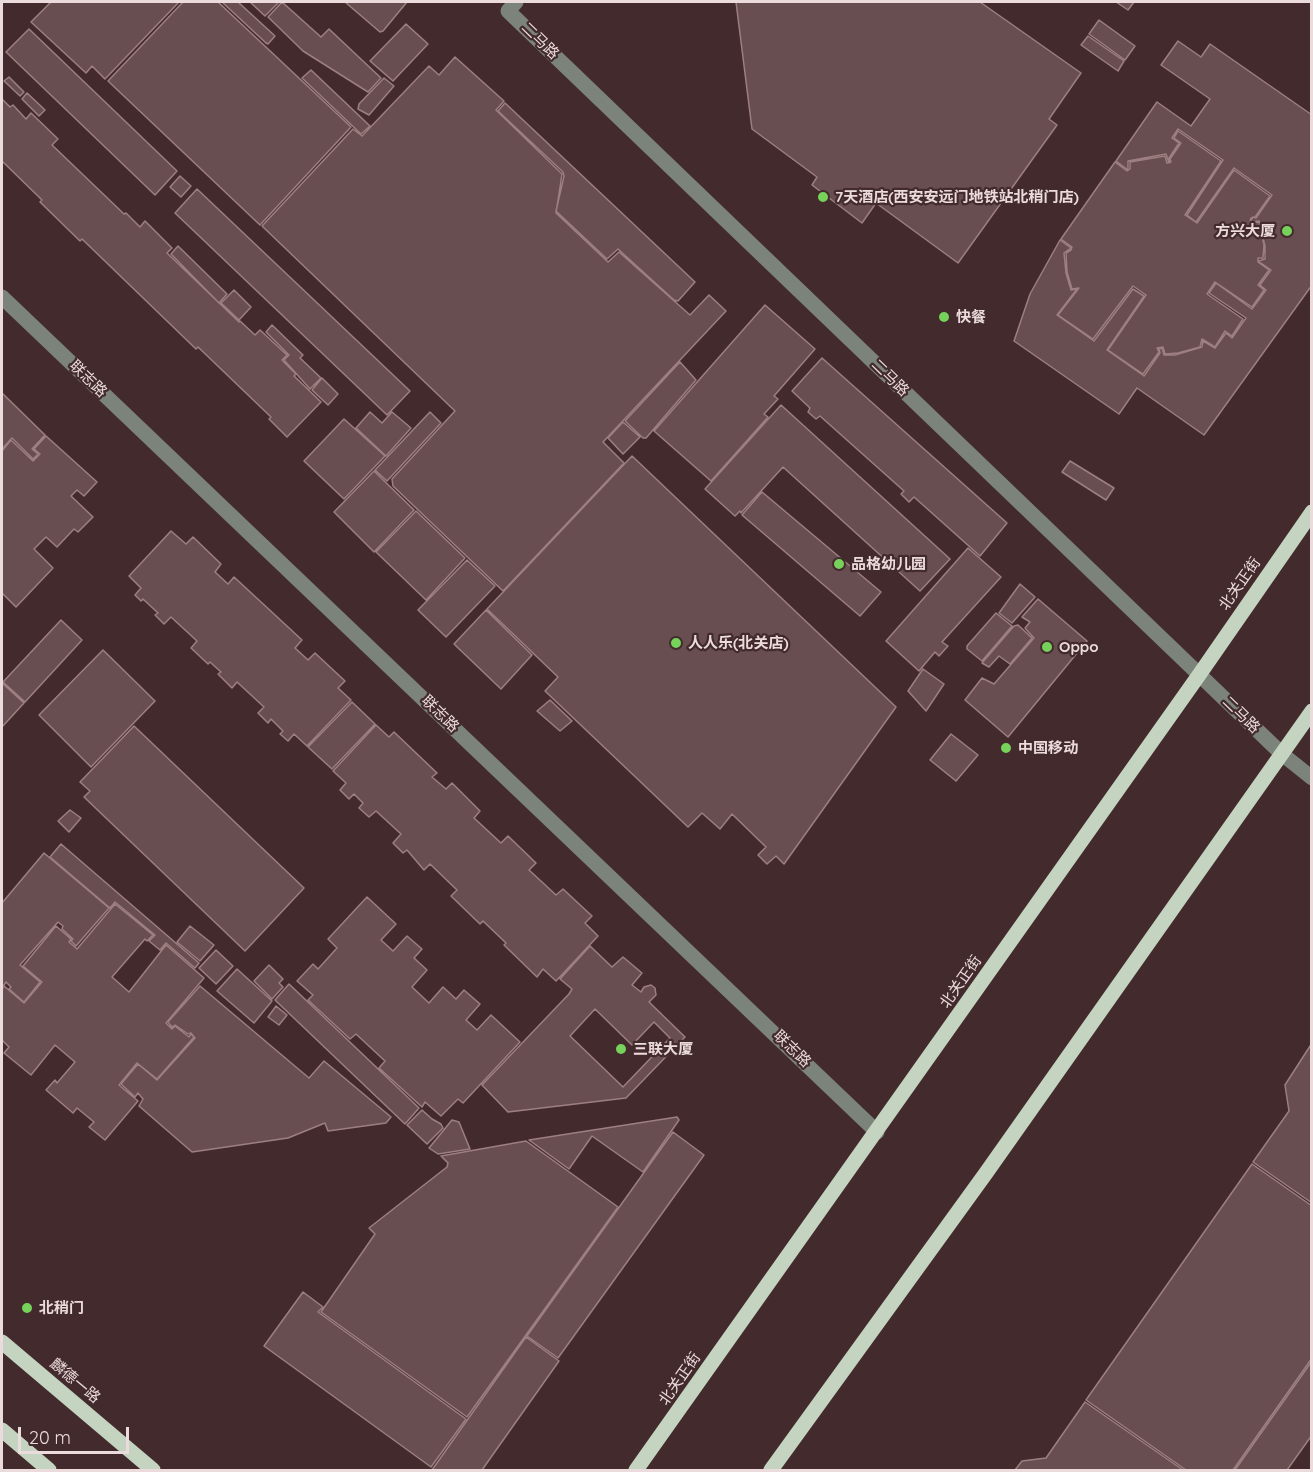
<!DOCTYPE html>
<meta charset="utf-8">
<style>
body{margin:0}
#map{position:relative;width:1313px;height:1472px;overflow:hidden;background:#432b2d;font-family:Quicksand,sans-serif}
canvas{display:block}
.frame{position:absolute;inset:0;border:3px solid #ebdbdc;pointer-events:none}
.scale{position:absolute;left:18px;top:1427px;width:111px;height:27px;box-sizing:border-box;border:3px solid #ebdbdc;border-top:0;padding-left:8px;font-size:18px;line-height:21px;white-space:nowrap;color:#ebdbdc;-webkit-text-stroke:4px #432b2d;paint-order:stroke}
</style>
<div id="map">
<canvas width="1313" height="1472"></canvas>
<div class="frame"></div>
<div class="scale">20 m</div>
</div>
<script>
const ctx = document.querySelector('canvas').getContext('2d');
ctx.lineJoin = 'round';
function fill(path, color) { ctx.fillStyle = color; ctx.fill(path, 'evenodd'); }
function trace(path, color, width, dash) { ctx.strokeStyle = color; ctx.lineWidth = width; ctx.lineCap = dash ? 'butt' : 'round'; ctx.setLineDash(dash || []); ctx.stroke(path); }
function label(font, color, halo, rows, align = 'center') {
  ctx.font = font + ' Quicksand,"Noto Sans SC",sans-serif'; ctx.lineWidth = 4.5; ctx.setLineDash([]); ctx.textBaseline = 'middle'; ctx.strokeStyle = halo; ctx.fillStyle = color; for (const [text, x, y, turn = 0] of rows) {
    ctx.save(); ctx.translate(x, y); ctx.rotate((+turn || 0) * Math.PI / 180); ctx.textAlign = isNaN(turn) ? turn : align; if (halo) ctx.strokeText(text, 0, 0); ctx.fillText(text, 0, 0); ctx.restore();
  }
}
const building = new Path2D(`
 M 51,2 L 179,2 L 105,79 L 92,66 L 86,73 L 31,22 Z
 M 183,2 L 218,2 L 351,127 L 260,225 L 108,81 Z
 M 222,2 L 238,2 L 275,36 L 268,44 L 266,43 Z
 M 250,2 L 279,2 L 265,16 Z
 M 282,2 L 321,37 L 329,29 L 381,78 L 368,92 L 303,51 L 268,17 Z
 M 340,2 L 407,2 L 383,31 L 380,32 L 345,2 Z
 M 736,2 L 980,2 L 1081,73 L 1049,119 L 1057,125 L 958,263 L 876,203 L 862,223 L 812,185 L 817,177 L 752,129 Z
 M 1116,2 L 1134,2 L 1128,10 Z
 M 1099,20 L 1135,46 L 1125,60 L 1089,34 Z
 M 406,24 L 428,44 L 393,81 L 370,61 Z
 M 29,29 L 177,171 L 155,195 L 6,52 Z
 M 1088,36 L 1124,61 L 1118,71 L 1081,45 Z
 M 1178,41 L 1201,57 L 1210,44 L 1312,115 L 1312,285 L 1204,435 L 1137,388 L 1119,414 L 1014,341 L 1030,294 L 1060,240 L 1071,248 L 1064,253 L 1066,273 L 1071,290 L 1077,289 L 1057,315 L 1094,341 L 1133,289 L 1144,296 L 1107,350 L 1144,376 L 1160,353 L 1159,349 L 1162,348 L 1164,355 L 1175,355 L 1202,347 L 1203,341 L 1215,348 L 1226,333 L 1232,338 L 1246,318 L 1209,293 L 1216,283 L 1252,309 L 1266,290 L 1260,285 L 1271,270 L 1258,261 L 1265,259 L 1265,246 L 1259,221 L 1250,222 L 1253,217 L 1256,218 L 1272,195 L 1234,168 L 1196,222 L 1187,215 L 1223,160 L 1178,129 L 1172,138 L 1179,143 L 1169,158 L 1169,163 L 1166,154 L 1128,161 L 1128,170 L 1116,161 L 1157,102 L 1191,126 L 1210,99 L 1161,65 Z
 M 455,57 L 504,101 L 496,110 L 562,174 L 556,213 L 608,262 L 619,252 L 690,315 L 709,295 L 726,311 L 603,442 L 624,463 L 503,591 L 393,486 L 392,479 L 455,411 L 262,226 L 353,129 L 362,136 L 429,66 L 439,75 Z
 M 311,70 L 370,126 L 361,134 L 302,78 Z
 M 9,77 L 24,92 L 20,96 L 4,81 Z
 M 384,78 L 394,86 L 369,115 L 358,109 L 359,104 Z
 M 27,93 L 45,110 L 39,116 L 22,99 Z
 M 2,99 L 10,107 L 13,105 L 26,119 L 31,113 L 58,139 L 52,145 L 124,214 L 126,213 L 140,227 L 145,221 L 172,248 L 167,253 L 239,322 L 240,321 L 255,335 L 260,330 L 287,355 L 282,360 L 296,374 L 294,376 L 321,402 L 287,437 L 269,419 L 271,417 L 198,347 L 196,349 L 82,239 L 80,241 L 40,202 L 42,200 L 2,161 Z
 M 505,103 L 695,282 L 678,301 L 674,300 L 618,249 L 607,259 L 556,211 L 564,176 L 563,172 L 498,111 Z
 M 1178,131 L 1221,161 L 1185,215 L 1197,223 L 1234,170 L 1270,196 L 1255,217 L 1251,218 L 1250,223 L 1259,222 L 1264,245 L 1263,258 L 1258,258 L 1258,262 L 1269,270 L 1258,285 L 1264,290 L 1252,307 L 1215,282 L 1207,294 L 1243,319 L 1232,336 L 1225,331 L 1215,347 L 1202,339 L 1200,347 L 1178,353 L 1165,354 L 1163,347 L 1157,348 L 1159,352 L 1143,374 L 1108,350 L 1146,295 L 1133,286 L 1093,339 L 1058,315 L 1079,288 L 1072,289 L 1067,272 L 1066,253 L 1071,250 L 1072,247 L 1061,239 L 1115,162 L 1127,171 L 1130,169 L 1130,162 L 1165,156 L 1167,163 L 1171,162 L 1170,159 L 1181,143 L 1174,138 Z
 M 180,176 L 191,186 L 181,197 L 170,187 Z
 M 197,189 L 410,391 L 387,415 L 175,213 Z
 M 178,246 L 227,294 L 219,303 L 171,254 Z
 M 234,290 L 251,307 L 239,320 L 221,303 Z
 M 765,305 L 815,349 L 774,396 L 778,399 L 764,414 L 768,417 L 711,481 L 654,431 Z
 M 272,325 L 303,355 L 300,358 L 321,378 L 310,389 L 284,360 L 289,355 L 266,332 Z
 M 822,358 L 1007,523 L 980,556 L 914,497 L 909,502 L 901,494 L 904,491 L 820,416 L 816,419 L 808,412 L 810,408 L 792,391 Z
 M 680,362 L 696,380 L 646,438 L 643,438 L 625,421 Z
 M 322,378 L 338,394 L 328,405 L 312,390 Z
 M 2,393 L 45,435 L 32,449 L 38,454 L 33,459 L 12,438 L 2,449 Z
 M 781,405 L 950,559 L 920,591 L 783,467 L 741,513 L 740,511 L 735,516 L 705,489 Z
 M 370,412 L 382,423 L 392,412 L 411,428 L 386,456 L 356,428 Z
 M 430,412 L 441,423 L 387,481 L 375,470 Z
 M 344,419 L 385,456 L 344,499 L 304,461 Z
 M 623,422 L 640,437 L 623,454 L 608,438 Z
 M 46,436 L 97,482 L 84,496 L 77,490 L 71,496 L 93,517 L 78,532 L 74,529 L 57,547 L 46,537 L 34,549 L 53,568 L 16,607 L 2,593 L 2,451 L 11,440 L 33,461 L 40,454 L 34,449 Z
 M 632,456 L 896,707 L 784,864 L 776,856 L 767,864 L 758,855 L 766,847 L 732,814 L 720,829 L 702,813 L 688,827 L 545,691 L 558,677 L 487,609 Z
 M 1070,461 L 1114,488 L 1106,500 L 1062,472 Z
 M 374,471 L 414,510 L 374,552 L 334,512 Z
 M 762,492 L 881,592 L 860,616 L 742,515 Z
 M 416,511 L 465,558 L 426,600 L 376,552 Z
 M 171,531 L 186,544 L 193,537 L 221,564 L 215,572 L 228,584 L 234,577 L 302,640 L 295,648 L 308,660 L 315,653 L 345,681 L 338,688 L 351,700 L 307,746 L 294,734 L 288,741 L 280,734 L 283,731 L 271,719 L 268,723 L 258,713 L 264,707 L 237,682 L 232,688 L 218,674 L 221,672 L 210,662 L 208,664 L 191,648 L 197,641 L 171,617 L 164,624 L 155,615 L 158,613 L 143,599 L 141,601 L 135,595 L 141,588 L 129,576 Z
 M 968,548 L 1001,577 L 942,642 L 948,646 L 939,656 L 935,652 L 919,671 L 886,641 Z
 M 467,560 L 495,586 L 446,637 L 418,610 Z
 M 1020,584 L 1035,597 L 1012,623 L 999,613 Z
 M 1038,599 L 1087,641 L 1008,737 L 965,700 L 982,678 L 994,684 L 1034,638 L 1025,628 L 1030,622 L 1022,617 Z
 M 486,610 L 532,655 L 501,689 L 454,644 Z
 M 996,613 L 1012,626 L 982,661 L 967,649 L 967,646 Z
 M 61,620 L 82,640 L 25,702 L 3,682 Z
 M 1018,625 L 1032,638 L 1010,664 L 999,656 L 989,667 L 982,663 L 1014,626 Z
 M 103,650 L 155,701 L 91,767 L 39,715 Z
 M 923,669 L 944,684 L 926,711 L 908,691 Z
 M 2,683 L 24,703 L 2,727 Z
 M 550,700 L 572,721 L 560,731 L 537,711 Z
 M 352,702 L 375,724 L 332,769 L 308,747 Z
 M 376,725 L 389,737 L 394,732 L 437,773 L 432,777 L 446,789 L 452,783 L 480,811 L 474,818 L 501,843 L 508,836 L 536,863 L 529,870 L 556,895 L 563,889 L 592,916 L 585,923 L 598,936 L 556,981 L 543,969 L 537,977 L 504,945 L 506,943 L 483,921 L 480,924 L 451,896 L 457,890 L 430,864 L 424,870 L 407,850 L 403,853 L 393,843 L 401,834 L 376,811 L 369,817 L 359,808 L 363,803 L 354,794 L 349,799 L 340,790 L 346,783 L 333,771 Z
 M 134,726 L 304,888 L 245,951 L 84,797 L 90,791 L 80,782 Z
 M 951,734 L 978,755 L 956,781 L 930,760 Z
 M 70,810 L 81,818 L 69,832 L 58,821 Z
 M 61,844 L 199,963 L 195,968 L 166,943 L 160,950 L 149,941 L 155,935 L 115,902 L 110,908 L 50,857 Z
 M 44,853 L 109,908 L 76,946 L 71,941 L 73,939 L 62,929 L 63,926 L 58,922 L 20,965 L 40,982 L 24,1002 L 9,989 L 11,987 L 6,982 L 2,988 L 2,903 Z
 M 367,897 L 396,924 L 381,940 L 393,951 L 407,936 L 422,949 L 414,958 L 427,970 L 412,987 L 429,1003 L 443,987 L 456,999 L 464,990 L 480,1004 L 466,1020 L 477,1030 L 491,1015 L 520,1042 L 463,1103 L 458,1099 L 441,1116 L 425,1102 L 422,1107 L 379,1068 L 385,1061 L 356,1034 L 350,1039 L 308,1000 L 313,995 L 297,981 L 313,964 L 318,969 L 337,948 L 328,939 Z
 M 115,904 L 153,935 L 147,941 L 145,939 L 112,977 L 129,992 L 166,945 L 204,978 L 166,1023 L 172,1029 L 175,1026 L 189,1037 L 191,1034 L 194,1037 L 157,1079 L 137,1063 L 119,1085 L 138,1101 L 105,1140 L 89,1127 L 94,1122 L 77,1108 L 73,1113 L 46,1090 L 55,1080 L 57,1083 L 75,1062 L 55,1045 L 31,1075 L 4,1053 L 9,1047 L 2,1040 L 2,990 L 4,986 L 24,1003 L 42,982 L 23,966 L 56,926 L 71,939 L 69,942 L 77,949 Z
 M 190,926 L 214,945 L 200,961 L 177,942 Z
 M 590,946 L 612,967 L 623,957 L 642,973 L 632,985 L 641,992 L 644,987 L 651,985 L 655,988 L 656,995 L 649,1002 L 685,1037 L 626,1098 L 508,1112 L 482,1085 L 569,994 L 572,989 L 560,979 Z
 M 216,950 L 233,966 L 216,984 L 199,968 Z
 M 269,965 L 283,979 L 279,983 L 283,987 L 272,999 L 254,981 Z
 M 237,969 L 272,1001 L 254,1023 L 217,991 Z
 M 289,984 L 419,1108 L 405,1124 L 275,1000 Z
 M 200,986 L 309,1078 L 324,1061 L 391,1117 L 386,1123 L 328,1131 L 325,1123 L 288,1138 L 192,1152 L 139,1106 L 143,1099 L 138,1093 L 135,1097 L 121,1084 L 138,1064 L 157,1080 L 195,1038 L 191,1033 L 188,1034 L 175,1025 L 172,1027 L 168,1022 Z
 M 276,1006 L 287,1015 L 279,1025 L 268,1017 Z
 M 595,1009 L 632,1045 L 654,1022 L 670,1038 L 623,1087 L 570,1036 Z
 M 1312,1043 L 1312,1203 L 1253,1162 L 1289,1111 L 1285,1085 Z
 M 422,1110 L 432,1119 L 441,1124 L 443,1128 L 427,1144 L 407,1125 Z
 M 677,1117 L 679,1120 L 643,1172 L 592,1136 L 569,1169 L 529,1140 Z
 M 452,1120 L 459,1122 L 470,1149 L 438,1154 L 429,1148 Z
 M 673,1132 L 704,1155 L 558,1358 L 527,1336 Z
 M 526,1141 L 618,1207 L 467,1417 L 321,1312 L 375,1234 L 369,1228 L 447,1167 L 448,1163 L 441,1156 Z
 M 1252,1164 L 1312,1206 L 1312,1358 L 1233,1470 L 1186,1470 L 1086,1400 Z
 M 303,1292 L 323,1307 L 318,1312 L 466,1419 L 431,1467 L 264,1346 Z
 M 526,1337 L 559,1361 L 482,1470 L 432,1470 Z
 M 1312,1361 L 1312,1470 L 1235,1470 Z
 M 1085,1402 L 1183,1470 L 1015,1470 L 1022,1461 L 1046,1458 Z
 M 1312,1435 L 1312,1470 L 1287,1470 Z`);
fill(building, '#684e50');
trace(building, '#9d7f82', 1.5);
trace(new Path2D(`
 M 516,2 L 508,11 L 1282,754 L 1312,778
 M 2,297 L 877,1132`), '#7c837a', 15);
trace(new Path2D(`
 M 2,1342 L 153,1470
 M 2,1430 L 49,1470
 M 636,1470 L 1199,675 L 1312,512
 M 771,1470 L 986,1173 L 1312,711`), '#c5d4c1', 15);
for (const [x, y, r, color] of [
 [823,197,6,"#76d25a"],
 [1287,231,6,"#76d25a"],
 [944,317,6,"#76d25a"],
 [839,564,6,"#76d25a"],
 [676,643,6,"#76d25a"],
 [1047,647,6,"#76d25a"],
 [1006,748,6,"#76d25a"],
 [621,1049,6,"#76d25a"],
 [27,1308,6,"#76d25a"]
]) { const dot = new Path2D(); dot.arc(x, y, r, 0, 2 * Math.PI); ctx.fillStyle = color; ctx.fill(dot); trace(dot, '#432b2d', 2); }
label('15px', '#ebdbdc', '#432b2d', [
 ["二马路",540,41,44],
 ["二马路",890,378,44],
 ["联志路",88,379,44],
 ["北关正街",1240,584,-55],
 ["联志路",440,714,44],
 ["二马路",1241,715,44],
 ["北关正街",961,982,-55],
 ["联志路",792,1049,44],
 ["北关正街",680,1379,-55],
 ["麟德一路",75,1381,40]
]);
label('bold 15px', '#ebdbdc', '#432b2d', [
 ["7天酒店(西安安远门地铁站北稍门店)",835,197],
 ["方兴大厦",1275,231,"right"],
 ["快餐",956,317],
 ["品格幼儿园",851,564],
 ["人人乐(北关店)",688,643],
 ["Oppo",1059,647],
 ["中国移动",1018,748],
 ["三联大厦",633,1049],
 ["北稍门",39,1308]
], 'left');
</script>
